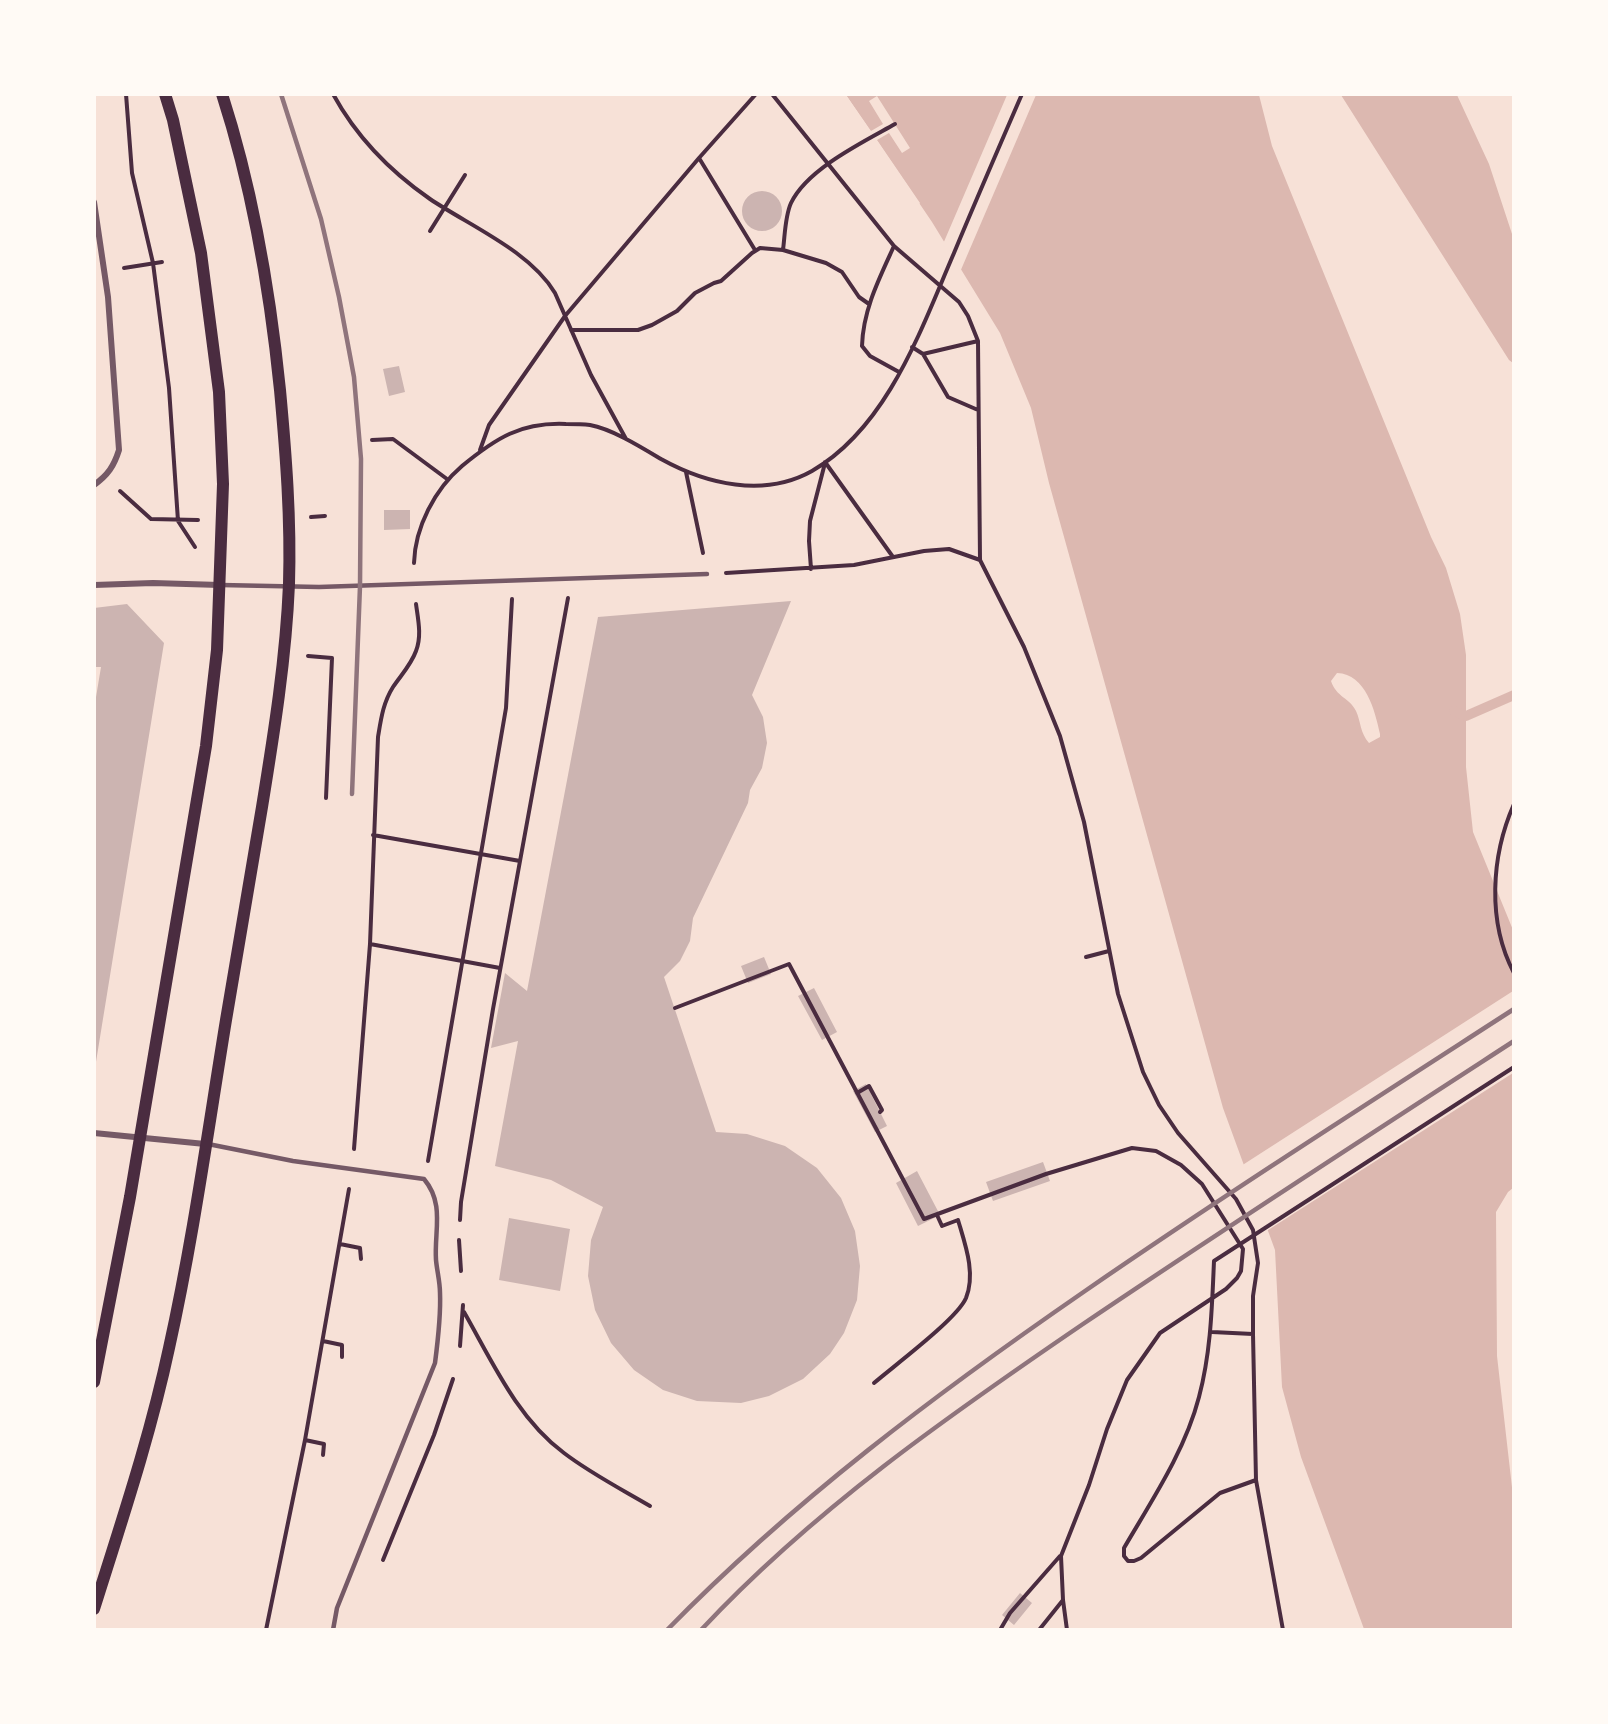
<!DOCTYPE html>
<style>
body{margin:0}
#map{position:relative;width:1608px;height:1724px;overflow:hidden;background:#f7e1d7;font-family:Lato,sans-serif}
canvas{display:block}
.frame{position:absolute;inset:0;border:96px solid #fffaf5;pointer-events:none}
</style>
<div id="map">
<canvas width="1608" height="1724"></canvas>
<div class="frame"></div>
</div>
<script>
const ctx = document.querySelector('canvas').getContext('2d');
ctx.lineJoin = 'round';
function fill(path, color) { ctx.fillStyle = color; ctx.fill(path, 'evenodd'); }
function trace(path, color, width, dash) { ctx.strokeStyle = color; ctx.lineWidth = width; ctx.lineCap = dash ? 'butt' : 'round'; ctx.setLineDash(dash || []); ctx.stroke(path); }
fill(new Path2D(`
 M 846,95 L 1259,95 L 1272,146 L 1431,537 L 1446,568 L 1460,614 L 1466,655 L 1466,767 L 1473,832 L 1513,930 L 1513,1188 L 1508,1192 L 1496,1212 L 1497,1356 L 1513,1496 L 1513,1629 L 1364,1629 L 1301,1457 L 1282,1387 L 1275,1250 L 1223,1108 L 1049,483 L 1031,408 L 1000,333 L 932,222 ZM 1337,673 C 1366,674 1375,711 1380,734 L 1380,737 L 1369,743 C 1360,733 1361,722 1356,711 C 1350,698 1336,697 1331,681 Z
 M 1341,95 L 1457,95 L 1489,164 L 1513,237 L 1513,363 L 1509,360 Z`), '#dcb8b0');
fill(new Path2D(`
 M 843,94 L 846,95 L 871,131 L 883,124 L 869,101 L 877,96 L 910,148 L 902,153 L 889,133 L 877,140 L 920,203 L 918,205 Z
 M 1007,95 L 1036,95 L 960,272 L 943,244 Z
 M 1513,991 L 1513,1073 L 1265,1232 L 1241,1166 Z`), '#f7e1d7');
trace(new Path2D(`
 M 1454,711 L 1466,716 L 1514,695`), '#dcb8b0', 10);
fill(new Path2D(`
 M742 211a20 20 0 1 1 40 0a20 20 0 1 1-40 0Z
 M 399,366 L 405,392 L 389,396 L 383,369 Z
 M 384,510 L 410,510 L 410,529 L 384,530 Z
 M 791,601 L 752,695 L 763,717 L 767,743 L 762,768 L 750,790 L 748,803 L 693,918 L 690,941 L 680,961 L 664,977 L 716,1132 L 747,1134 L 785,1146 L 817,1168 L 841,1198 L 855,1231 L 860,1266 L 857,1300 L 844,1333 L 830,1354 L 803,1379 L 769,1396 L 741,1403 L 697,1401 L 663,1390 L 634,1370 L 611,1343 L 595,1310 L 588,1276 L 591,1240 L 603,1207 L 551,1180 L 495,1166 L 518,1041 L 491,1048 L 505,973 L 527,991 L 598,617 Z
 M 127,604 L 164,643 L 95,1068 L 94,709 L 101,667 L 94,667 L 94,608 Z
 M 764,957 L 771,974 L 748,983 L 741,966 Z
 M 814,988 L 837,1032 L 822,1040 L 798,996 Z
 M 866,1084 L 887,1126 L 875,1132 L 853,1091 Z
 M 1043,1162 L 1050,1181 L 993,1201 L 986,1182 Z
 M 917,1171 L 940,1215 L 918,1226 L 896,1183 Z
 M 509,1218 L 570,1229 L 560,1291 L 499,1280 Z
 M 1020,1593 L 1032,1603 L 1014,1625 L 1002,1615 Z`), '#ccb4b1');
trace(new Path2D(`
 M 126,94 L 132,173 L 153,263 L 169,388 L 178,521 L 195,547
 M 333,94 C 356,136 391,172 430,199 C 470,226 530,251 555,293 L 591,375 L 626,439
 M 772,94 L 894,246 L 959,302 L 968,316 L 978,341 L 980,560 L 1024,647 L 1060,736 L 1084,822 L 1118,994 L 1143,1072 L 1159,1105 L 1178,1133 L 1236,1199 L 1253,1230 L 1258,1263 L 1253,1296 L 1253,1334 L 1256,1480 L 1283,1630
 M 699,158 L 755,250
 M 430,231 L 465,175
 M 894,246 C 879,279 863,310 862,346 L 870,356 L 899,372
 M 783,250 C 785,235 785,216 791,203 C 807,169 863,142 895,124
 M 124,268 L 162,262
 M 571,330 L 638,330 L 652,325 L 677,311 L 695,293 L 714,283 L 721,281 L 752,253 L 760,248 L 783,250 L 826,263 L 842,272 L 859,297 L 869,304
 M 912,347 L 923,354 L 948,397 L 978,410
 M 923,354 L 978,341
 M 372,440 L 393,439 L 447,479
 M 480,450 L 489,425 L 565,316 L 699,158 L 756,94
 M 825,462 L 893,557
 M 686,472 L 703,553
 M 120,491 L 151,519 L 198,520
 M 311,517 L 325,516
 M 414,563 C 415,527 435,489 462,466 C 496,438 521,422 566,424 C 574,424 582,424 590,425 C 612,429 641,447 661,459 C 706,484 764,498 812,471 C 888,427 921,329 954,253 C 976,200 999,147 1022,94
 M 811,569 L 809,541 L 810,521 L 825,463
 M 726,573 L 854,565 L 924,551 L 949,549 L 980,560
 M 308,656 L 332,658 L 326,798
 M 1514,804 C 1491,856 1487,922 1514,973
 M 373,835 L 520,861
 M 370,944 L 500,968
 M 1086,957 L 1109,951
 M 675,1008 L 789,964 L 924,1219 L 1046,1174 L 1132,1148 L 1156,1151 L 1181,1165 L 1202,1184 L 1243,1249 L 1241,1271 L 1237,1278 L 1226,1289 L 1160,1333 L 1127,1380 L 1107,1429 L 1089,1485 L 1061,1556 L 1063,1600 L 1067,1630
 M 857,1093 L 869,1086 L 882,1110 L 880,1112
 M 354,1149 L 370,944 L 378,737 C 381,719 383,703 393,687 C 401,675 411,665 416,651 C 422,636 418,619 416,604
 M 428,1161 L 506,708 L 512,599
 M 460,1220 L 461,1202 L 493,1009 L 568,598
 M 459,1240 L 461,1271
 M 340,1244 L 360,1248 L 361,1259
 M 464,1312 C 492,1361 517,1418 564,1453 C 590,1473 621,1489 650,1506
 M 1212,1332 L 1253,1334
 M 323,1341 L 342,1345 L 342,1357
 M 460,1346 L 463,1305
 M 874,1383 C 895,1365 957,1319 966,1298 C 976,1273 965,1244 958,1220 L 942,1226 L 937,1215
 M 305,1440 L 324,1444 L 323,1455
 M 1256,1480 L 1220,1493 L 1141,1558 L 1134,1561 L 1128,1561 L 1124,1556 L 1124,1548 C 1152,1500 1185,1451 1199,1397 C 1211,1352 1212,1306 1214,1261 L 1514,1067
 M 383,1560 L 434,1435 L 453,1379
 M 266,1630 L 305,1440 L 349,1189
 M 1000,1630 L 1010,1613 L 1060,1556
 M 1039,1630 L 1063,1600`), '#4a2c40', 4);
trace(new Path2D(`
 M 221,585 L 319,587 L 707,574
 M 208,1144 L 293,1161 L 424,1179 C 445,1204 434,1231 436,1260 C 437,1271 440,1282 440,1293 C 441,1317 438,1340 435,1363 L 337,1608 L 333,1630`), '#755966', 4.5);
trace(new Path2D(`
 M 94,202 L 108,297 L 119,450 C 114,466 108,475 94,485
 M 94,585 L 153,583 L 220,585
 M 94,1133 L 205,1144`), '#755966', 6);
trace(new Path2D(`
 M 94,1382 L 130,1197 L 206,746 L 217,650 L 223,484 L 219,392 L 201,253 L 173,120 L 165,94
 M 94,1609 C 121,1523 150,1437 169,1348 C 193,1240 208,1130 226,1020 C 238,949 250,878 262,807 C 274,733 286,658 289,584 C 291,519 286,455 280,390 C 270,291 253,190 222,94`), '#4a2c40', 12);
trace(new Path2D(`
 M 281,94 L 321,219 L 339,297 L 354,377 L 361,459 L 360,586 L 352,794
 M 667,1630 C 793,1501 937,1393 1085,1291 C 1226,1194 1370,1102 1514,1009
 M 701,1630 C 813,1510 948,1416 1083,1324 C 1225,1228 1369,1135 1514,1041`), '#8f747c', 4.5);
</script>
